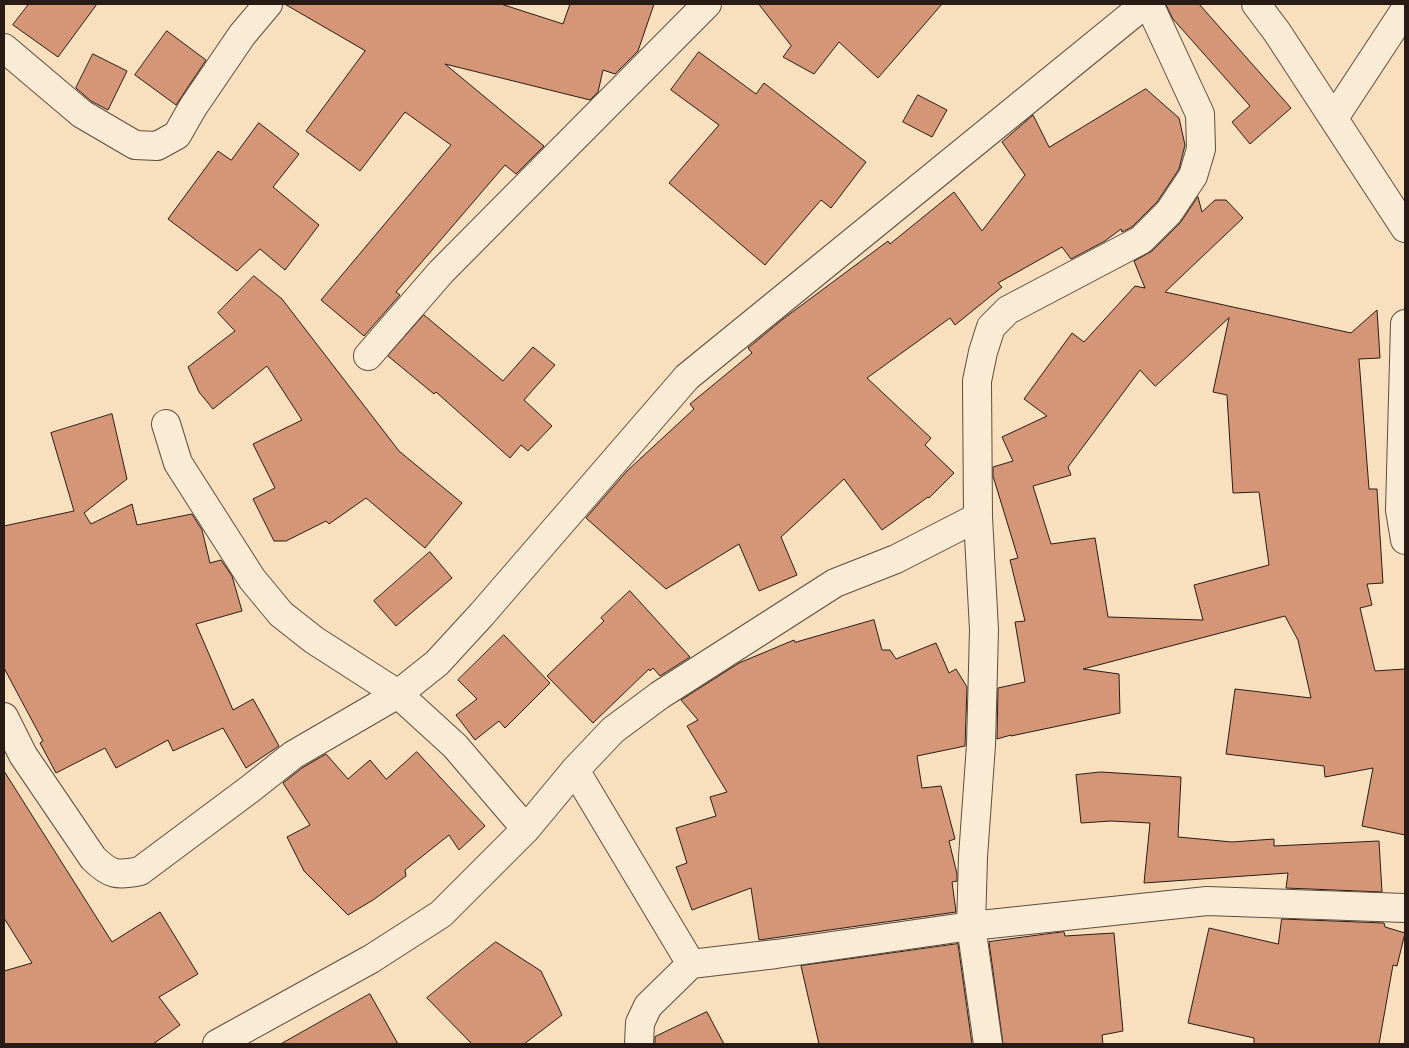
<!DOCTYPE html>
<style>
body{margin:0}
#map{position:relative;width:1409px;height:1048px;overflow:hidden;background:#f8e0be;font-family:"Old Standard TT",serif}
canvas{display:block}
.frame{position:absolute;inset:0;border:5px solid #291c17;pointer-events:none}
</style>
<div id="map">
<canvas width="1409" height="1048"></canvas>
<div class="frame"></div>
</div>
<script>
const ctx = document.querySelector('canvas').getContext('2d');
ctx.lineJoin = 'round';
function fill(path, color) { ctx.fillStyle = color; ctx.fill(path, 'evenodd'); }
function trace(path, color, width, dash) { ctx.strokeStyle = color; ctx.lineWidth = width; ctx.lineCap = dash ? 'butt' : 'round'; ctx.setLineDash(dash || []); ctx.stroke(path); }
const building = new Path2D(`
 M 29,4 L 97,4 L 58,57 L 13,25 Z
 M 285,4 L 501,4 L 563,24 L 570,4 L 654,4 L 638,51 L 615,74 L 603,70 L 598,92 L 590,100 L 445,64 L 544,146 L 516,174 L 505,165 L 396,292 L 400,295 L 364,336 L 321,300 L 451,145 L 405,112 L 360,171 L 306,131 L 365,51 Z
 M 759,4 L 942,4 L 878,78 L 839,42 L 814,74 L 783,57 L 791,46 Z
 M 1166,4 L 1199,4 L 1291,108 L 1250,144 L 1232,122 L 1250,106 L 1173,19 Z
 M 167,31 L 206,60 L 176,105 L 135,75 Z
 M 699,52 L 756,94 L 764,83 L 866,162 L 831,208 L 821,200 L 765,265 L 669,183 L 719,125 L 671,90 Z
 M 93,54 L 127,71 L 108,110 L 91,101 L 76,88 Z
 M 1146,89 L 1179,118 L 1185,145 L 1179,169 L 1157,202 L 1132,227 L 1122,232 L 1121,229 L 1105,241 L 1071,259 L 1062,247 L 998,283 L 1002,287 L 955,325 L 950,318 L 867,378 L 931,438 L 925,445 L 954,473 L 929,498 L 928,497 L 882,530 L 844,479 L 781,537 L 797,575 L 759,591 L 739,544 L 666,589 L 586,518 L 627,471 L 694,409 L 690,404 L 752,353 L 748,348 L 783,319 L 888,241 L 890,244 L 954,192 L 982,231 L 1025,175 L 1002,142 L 1033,115 L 1049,147 Z
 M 918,95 L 947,110 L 932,137 L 903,122 Z
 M 259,123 L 299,154 L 273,187 L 319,225 L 285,270 L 260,249 L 237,271 L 168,219 L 218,151 L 231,160 Z
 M 1198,197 L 1202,212 L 1215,200 L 1226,200 L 1243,218 L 1165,292 L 1351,333 L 1377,310 L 1380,358 L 1359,359 L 1369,489 L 1377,489 L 1383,583 L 1367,584 L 1372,605 L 1360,608 L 1375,671 L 1405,669 L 1405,835 L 1362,826 L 1373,768 L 1325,777 L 1324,766 L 1226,754 L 1235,689 L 1311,698 L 1298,640 L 1285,616 L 1083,669 L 1119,674 L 1120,713 L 1011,736 L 1011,735 L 997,739 L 998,688 L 1025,682 L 1015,622 L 1025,621 L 1010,560 L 1018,558 L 993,476 L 993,467 L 1013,461 L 1002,437 L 1047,416 L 1024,399 L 1072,333 L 1084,342 L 1135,286 L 1145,288 L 1134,261 L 1152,251 L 1180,223 ZM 1229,318 L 1213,392 L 1227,395 L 1233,493 L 1259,492 L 1269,565 L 1194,585 L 1203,620 L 1108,617 L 1095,538 L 1051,544 L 1033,486 L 1071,475 L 1068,467 L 1140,370 L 1155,386 Z
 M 254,276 L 282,299 L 399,451 L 462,503 L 425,548 L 366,498 L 329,524 L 326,521 L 286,541 L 274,541 L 253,499 L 275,488 L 253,444 L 302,420 L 267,366 L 213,409 L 199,392 L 188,367 L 235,331 L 218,313 Z
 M 424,315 L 503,381 L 533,347 L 555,365 L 524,400 L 552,426 L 528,451 L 521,445 L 510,458 L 436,392 L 434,394 L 388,356 Z
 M 112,414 L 127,479 L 84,513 L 91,524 L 132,504 L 137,525 L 192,514 L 202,530 L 210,563 L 221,560 L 232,576 L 242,611 L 196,624 L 233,710 L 253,699 L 279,746 L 246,768 L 223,728 L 173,751 L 168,740 L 116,768 L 105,748 L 56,773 L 40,743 L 43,741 L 4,668 L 4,526 L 74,511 L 51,433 Z
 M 430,552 L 452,578 L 396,626 L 374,601 Z
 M 630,591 L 690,657 L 660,676 L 653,668 L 650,671 L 649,669 L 593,723 L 547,676 L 604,621 L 601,618 Z
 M 874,620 L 882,650 L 890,650 L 896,659 L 936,643 L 949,673 L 956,669 L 967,687 L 965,746 L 917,756 L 922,788 L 941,786 L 955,839 L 949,841 L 957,874 L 957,881 L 952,882 L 956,912 L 759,940 L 751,888 L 692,910 L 676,867 L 687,863 L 676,828 L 716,816 L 710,797 L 727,792 L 687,726 L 698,720 L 681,700 L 739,663 L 794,640 L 795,642 Z
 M 504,635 L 550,683 L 505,728 L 499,721 L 475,740 L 456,715 L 477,699 L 458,680 Z
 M 417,752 L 485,826 L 459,850 L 449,835 L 405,870 L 406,876 L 373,900 L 348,915 L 304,871 L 287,837 L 310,825 L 283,783 L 302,768 L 326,754 L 348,779 L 370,760 L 386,779 Z
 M 4,771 L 112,942 L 160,912 L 198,974 L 159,997 L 180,1025 L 153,1044 L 4,1044 L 4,971 L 32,963 L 4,918 Z
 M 1101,772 L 1181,777 L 1178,837 L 1232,842 L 1274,839 L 1274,846 L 1379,841 L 1382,892 L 1286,888 L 1288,873 L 1144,883 L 1150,823 L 1111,821 L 1081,823 L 1076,775 Z
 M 1282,919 L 1384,923 L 1385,927 L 1405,933 L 1397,966 L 1393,965 L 1379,1044 L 1254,1044 L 1254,1038 L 1188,1023 L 1209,928 L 1278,944 Z
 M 1064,932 L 1065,936 L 1114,933 L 1123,1031 L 1102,1035 L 1103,1044 L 1003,1044 L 989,942 Z
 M 496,942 L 541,971 L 562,1015 L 524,1044 L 472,1044 L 427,998 Z
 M 958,944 L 972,1044 L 819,1044 L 801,966 Z
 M 370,994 L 398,1044 L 281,1044 Z
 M 707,1012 L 724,1044 L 655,1044 L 655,1037 Z`);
fill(building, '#d59577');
trace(building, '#291c17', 1);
const minor = new Path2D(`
 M 1256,4 L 1277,32 L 1405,228
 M 4,48 L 82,114 L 135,145 L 157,146 L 177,135 L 193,107 L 242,35 L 268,4
 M 1334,118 L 1405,10
 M 1405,324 L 1400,510 L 1405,540
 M 368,356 L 441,272 L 707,4
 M 166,424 L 178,463 L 252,579 L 281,614 L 314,640 L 398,694 L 455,746 L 526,829
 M 4,717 L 23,755 L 93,858 C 110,875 117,876 140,871 L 250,789 L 293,755 L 398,694 L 437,663 L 482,614 L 687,377 L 1145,4
 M 575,770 L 691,964 L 776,954 L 971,926 L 1207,901 L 1405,908
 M 217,1044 L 371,959 L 441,914 L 526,829 L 575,770 L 613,730 L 660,695 L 835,583 L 896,559 L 978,517
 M 639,1044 L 640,1023 L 648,1006 L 691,964
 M 988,1044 L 971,926 L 973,857 L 981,745 L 984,630 L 978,517 L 977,381 L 983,352 L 991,327 L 1008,310 L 1141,240 L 1169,212 L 1193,176 L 1201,149 L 1200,114 L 1149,4`);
trace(minor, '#5d4d41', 30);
trace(minor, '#faebd5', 28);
</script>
